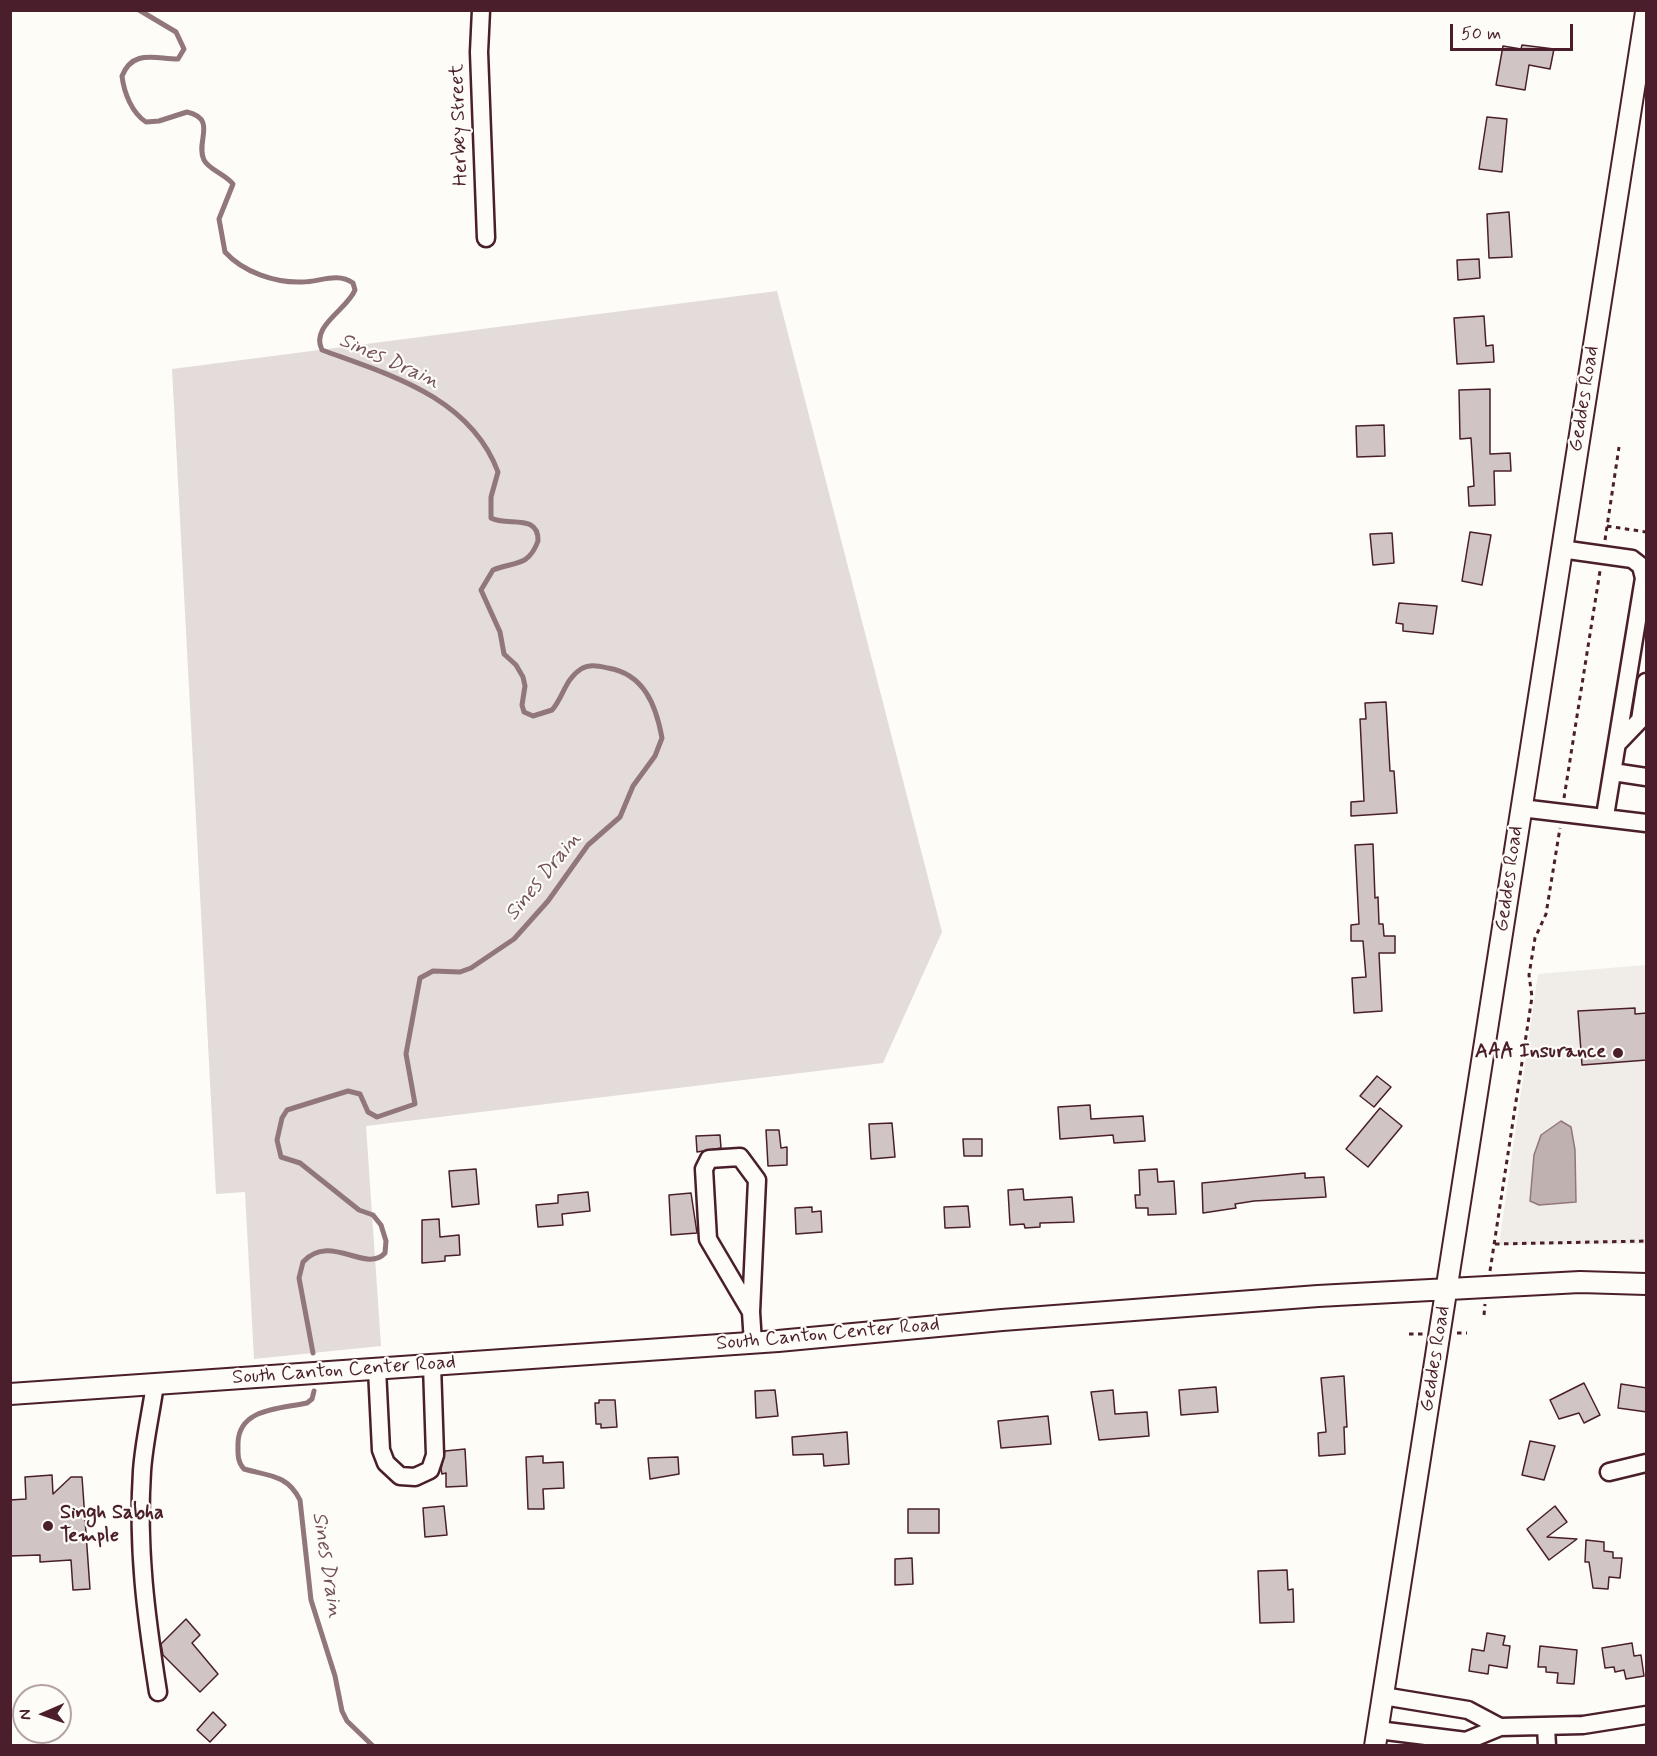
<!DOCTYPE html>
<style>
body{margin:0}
#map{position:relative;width:1657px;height:1756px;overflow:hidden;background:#fdfcf7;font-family:Mynerve,sans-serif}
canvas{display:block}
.frame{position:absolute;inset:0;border:12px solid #4a1f2b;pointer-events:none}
.north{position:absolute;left:12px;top:1684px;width:60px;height:60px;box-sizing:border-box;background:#fdfcf7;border:2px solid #b5a4a5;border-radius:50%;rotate:268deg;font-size:16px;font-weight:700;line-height:24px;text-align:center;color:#4a1f2b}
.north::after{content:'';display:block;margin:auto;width:21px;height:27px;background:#4a1f2b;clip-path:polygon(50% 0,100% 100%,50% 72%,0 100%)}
.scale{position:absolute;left:1450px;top:24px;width:123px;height:27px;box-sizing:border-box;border:3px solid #4a1f2b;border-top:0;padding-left:8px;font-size:18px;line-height:21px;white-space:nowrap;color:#4a1f2b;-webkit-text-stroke:4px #fdfcf7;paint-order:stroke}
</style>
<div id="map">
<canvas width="1657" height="1756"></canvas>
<div class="frame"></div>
<div class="north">N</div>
<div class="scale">50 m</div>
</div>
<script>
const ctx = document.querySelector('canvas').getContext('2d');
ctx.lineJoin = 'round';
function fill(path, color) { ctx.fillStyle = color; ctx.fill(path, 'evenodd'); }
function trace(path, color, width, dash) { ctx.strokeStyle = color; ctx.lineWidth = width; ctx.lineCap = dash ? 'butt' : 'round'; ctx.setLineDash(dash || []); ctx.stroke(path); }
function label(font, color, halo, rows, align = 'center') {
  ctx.font = font + ' Mynerve,sans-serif'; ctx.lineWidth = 4.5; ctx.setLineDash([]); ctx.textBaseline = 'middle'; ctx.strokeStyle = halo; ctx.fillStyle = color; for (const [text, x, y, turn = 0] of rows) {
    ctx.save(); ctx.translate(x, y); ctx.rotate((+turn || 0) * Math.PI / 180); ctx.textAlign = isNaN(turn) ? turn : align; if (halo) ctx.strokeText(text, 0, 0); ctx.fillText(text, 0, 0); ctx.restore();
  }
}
fill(new Path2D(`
 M 1646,965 L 1646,1244 L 1499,1245 L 1538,974 Z`), '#f0ece8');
fill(new Path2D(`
 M 777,291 L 942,932 L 883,1063 L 366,1126 L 381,1346 L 254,1359 L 245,1192 L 216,1194 L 172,369 Z`), '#e3dcda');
const water = new Path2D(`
 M 1561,1121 L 1571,1127 L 1575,1150 L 1576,1202 L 1539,1205 L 1530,1201 L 1534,1155 L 1541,1135 Z`);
fill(water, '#c0b1b1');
trace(water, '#91777b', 1.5);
trace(new Path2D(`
 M 139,10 L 176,32 L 184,49 L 178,59 C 155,59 133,49 122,76 C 124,93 132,113 146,122 L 159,121 L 187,112 C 218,119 195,142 204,160 C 208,169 225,174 233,184 L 219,219 L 225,252 C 243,272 275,283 302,282 C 320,282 337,272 353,283 L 355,290 C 347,310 310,326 322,350 C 390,375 470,397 498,472 L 491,497 L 491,518 C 507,527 539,513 538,541 C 528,568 514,561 493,570 L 481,590 L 500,632 L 504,654 L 516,665 L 523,677 L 525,686 L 522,705 L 524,712 L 533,716 L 552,710 C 563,698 565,679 581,669 C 589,664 598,666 608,668 C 644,674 656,705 662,738 L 655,756 L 633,786 L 620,817 L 588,845 L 548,901 L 514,939 L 471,968 L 460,972 L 433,971 L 420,978 L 406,1054 L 415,1104 L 377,1117 L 368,1112 L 360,1094 L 348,1091 L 287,1110 L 282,1118 L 277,1140 L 281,1157 L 300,1163 L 359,1210 L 373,1215 L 381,1225 L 386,1241 L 385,1253 C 366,1274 330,1232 303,1262 L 299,1278 L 313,1353
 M 314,1391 L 312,1399 L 307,1403 C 280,1409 239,1408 238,1443 C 238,1453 237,1462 244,1469 C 268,1476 287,1474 300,1500 L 311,1600 L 335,1676 L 342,1711 L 347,1721 L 373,1746`), '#91777b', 5);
const building = new Path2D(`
 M 1522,45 L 1554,49 L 1550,69 L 1529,65 L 1525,90 L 1496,85 L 1503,46 L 1521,49 Z
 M 1487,117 L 1507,119 L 1502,172 L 1479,169 Z
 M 1509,212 L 1512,257 L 1489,258 L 1487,214 Z
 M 1479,259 L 1480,278 L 1458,280 L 1457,260 Z
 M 1484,316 L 1486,346 L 1493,345 L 1494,362 L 1457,364 L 1454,318 Z
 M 1490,389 L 1490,454 L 1510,453 L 1511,471 L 1494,471 L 1495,505 L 1469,506 L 1468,487 L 1474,486 L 1471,438 L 1460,439 L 1459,390 Z
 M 1384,425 L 1385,456 L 1357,457 L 1356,426 Z
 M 1470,532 L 1491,535 L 1482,585 L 1462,581 Z
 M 1392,533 L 1394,563 L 1373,565 L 1370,534 Z
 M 1399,603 L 1437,606 L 1433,634 L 1403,631 L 1403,624 L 1396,623 Z
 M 1386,702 L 1390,771 L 1394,771 L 1397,813 L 1351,816 L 1351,802 L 1364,801 L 1360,719 L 1366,719 L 1365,703 Z
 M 1373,844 L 1375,898 L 1378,897 L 1379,924 L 1383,924 L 1384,936 L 1395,936 L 1395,953 L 1379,953 L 1382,1011 L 1354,1013 L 1352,978 L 1366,977 L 1363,941 L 1351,941 L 1351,925 L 1359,924 L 1355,845 Z
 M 1635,1008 L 1635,1014 L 1647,1013 L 1647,1060 L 1582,1065 L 1578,1011 Z
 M 1377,1076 L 1391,1087 L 1374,1107 L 1360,1096 Z
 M 1090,1105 L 1091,1119 L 1143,1116 L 1145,1141 L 1114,1143 L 1113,1135 L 1060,1139 L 1058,1107 Z
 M 1380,1108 L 1402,1126 L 1368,1167 L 1346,1149 Z
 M 892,1123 L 895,1157 L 871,1159 L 869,1124 Z
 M 766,1130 L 779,1130 L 781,1148 L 787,1147 L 787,1165 L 768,1166 Z
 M 720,1135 L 721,1148 L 697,1152 L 696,1136 Z
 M 963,1139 L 982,1139 L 982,1156 L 964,1156 Z
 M 476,1169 L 479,1204 L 452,1207 L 449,1171 Z
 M 1157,1169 L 1158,1182 L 1174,1181 L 1176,1214 L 1148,1215 L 1148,1208 L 1136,1208 L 1135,1195 L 1140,1195 L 1139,1170 Z
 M 1305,1173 L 1305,1178 L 1324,1177 L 1326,1197 L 1254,1201 L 1235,1204 L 1236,1208 L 1203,1213 L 1202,1183 Z
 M 1023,1189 L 1024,1200 L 1072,1197 L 1074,1222 L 1040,1223 L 1040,1227 L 1025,1228 L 1024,1224 L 1010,1225 L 1008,1190 Z
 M 588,1192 L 590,1211 L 562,1214 L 563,1225 L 538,1227 L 536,1205 L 558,1203 L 558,1195 Z
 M 691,1193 L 697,1233 L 671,1235 L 669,1195 Z
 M 968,1206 L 970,1227 L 945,1228 L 944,1207 Z
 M 812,1207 L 812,1212 L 821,1211 L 822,1232 L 796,1234 L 795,1208 Z
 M 439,1219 L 440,1237 L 459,1235 L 460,1255 L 445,1256 L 445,1261 L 422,1263 L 422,1220 Z
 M 1344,1376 L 1347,1427 L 1344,1427 L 1345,1454 L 1319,1456 L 1318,1433 L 1326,1432 L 1321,1378 Z
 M 1584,1383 L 1600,1415 L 1584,1423 L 1579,1413 L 1559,1419 L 1550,1400 Z
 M 1621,1384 L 1647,1388 L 1647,1412 L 1618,1408 Z
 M 1216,1387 L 1218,1412 L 1181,1415 L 1179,1390 Z
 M 775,1390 L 778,1416 L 756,1418 L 755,1391 Z
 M 1113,1390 L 1115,1414 L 1147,1412 L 1149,1436 L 1099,1440 L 1091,1392 Z
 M 599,1400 L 615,1400 L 617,1427 L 601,1428 L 601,1424 L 596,1424 L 595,1403 L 599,1403 Z
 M 1048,1416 L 1051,1444 L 1001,1448 L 998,1421 Z
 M 847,1432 L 849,1464 L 824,1466 L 823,1454 L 793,1455 L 792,1437 Z
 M 1530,1441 L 1555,1446 L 1544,1480 L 1522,1475 Z
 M 465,1449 L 467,1486 L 446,1487 L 446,1473 L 442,1474 L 441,1469 L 445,1451 Z
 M 543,1456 L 543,1463 L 563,1462 L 564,1488 L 543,1489 L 544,1509 L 528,1509 L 526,1457 Z
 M 678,1457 L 679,1474 L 650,1479 L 648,1458 Z
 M 52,1475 L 53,1494 L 71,1477 L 82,1477 L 90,1589 L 73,1590 L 71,1560 L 40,1562 L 40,1555 L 10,1556 L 10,1500 L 26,1499 L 25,1477 Z
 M 444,1506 L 447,1535 L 425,1537 L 423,1508 Z
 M 1555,1506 L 1567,1522 L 1547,1537 L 1577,1539 L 1549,1560 L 1527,1529 Z
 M 908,1509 L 939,1509 L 939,1533 L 908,1533 Z
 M 1586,1540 L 1604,1542 L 1604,1551 L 1613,1552 L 1613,1558 L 1622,1558 L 1620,1578 L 1609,1577 L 1608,1589 L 1593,1588 L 1589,1562 L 1585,1562 Z
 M 912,1558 L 913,1584 L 895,1585 L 895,1559 Z
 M 1287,1570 L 1288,1590 L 1293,1589 L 1294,1622 L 1260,1623 L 1258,1571 Z
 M 186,1619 L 200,1635 L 192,1643 L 218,1674 L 200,1692 L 163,1655 L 161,1644 Z
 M 1487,1633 L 1505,1636 L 1503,1645 L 1510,1646 L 1507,1668 L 1489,1665 L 1488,1674 L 1469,1671 L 1472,1649 L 1484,1651 Z
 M 1632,1643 L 1634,1656 L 1641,1655 L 1644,1676 L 1626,1679 L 1624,1670 L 1615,1672 L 1614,1667 L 1605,1668 L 1602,1648 Z
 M 1540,1646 L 1577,1650 L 1574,1684 L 1557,1683 L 1558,1673 L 1546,1672 L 1546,1667 L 1538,1667 Z
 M 213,1712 L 226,1725 L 210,1742 L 197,1730 Z`);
fill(building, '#d0c5c4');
trace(building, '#4a1f2b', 1.5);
const minor = new Path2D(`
 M 481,10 L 479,52 L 486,238
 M 1561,549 L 1632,559 L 1641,566 L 1644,578 L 1605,816
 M 1617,744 L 1640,720 L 1646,682
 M 1613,772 L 1646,777
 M 1521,808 L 1646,823
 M 751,1312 L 708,1239 L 704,1169 L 709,1159 L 740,1157 L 757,1180 L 751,1312 L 753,1343
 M 377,1369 L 381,1450 L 386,1463 L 400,1476 L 415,1477 L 430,1470 L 435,1455 L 432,1365
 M 155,1384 C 151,1413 144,1442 142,1471 C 137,1548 146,1616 158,1692
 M 1609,1472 L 1646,1463
 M 1500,1727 L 1583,1725 L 1646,1715
 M 1546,1727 L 1547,1746
 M 1378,1730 L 1466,1741 L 1500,1727 L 1468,1710 L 1383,1696`);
const major = new Path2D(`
 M 10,1394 L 778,1341 L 1002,1320 L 1318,1296 L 1580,1282 L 1646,1284
 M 1375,1746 L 1646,12`);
trace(minor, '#4a1f2b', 21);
trace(major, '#4a1f2b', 24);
trace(new Path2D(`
 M 1607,526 L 1646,532
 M 1605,540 L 1619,447
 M 1564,798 L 1600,571
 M 1495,1244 L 1646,1241
 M 1490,1271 L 1532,997 L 1529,975 L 1535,938 L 1546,914 L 1560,828
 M 1484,1315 L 1485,1304
 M 1457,1333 L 1467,1333
 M 1409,1334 L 1423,1334`), '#4a1f2b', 3, [4.5, 4.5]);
trace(minor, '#fdfcf7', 16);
trace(major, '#fdfcf7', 20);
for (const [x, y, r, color] of [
 [1618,1053,6,"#4a1f2b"],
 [48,1526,6,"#4a1f2b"]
]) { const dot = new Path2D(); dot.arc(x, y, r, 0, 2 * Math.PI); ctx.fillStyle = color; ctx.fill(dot); trace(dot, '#fdfcf7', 2); }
label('20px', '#4a1f2b', '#fdfcf7', [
 ["Herbey Street",460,125,-92],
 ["Geddes Road",1585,399,-81],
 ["Geddes Road",1510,879,-82],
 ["South Canton Center Road",828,1335,-5],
 ["Geddes Road",1436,1359,-81],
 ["South Canton Center Road",344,1371,-4]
]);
label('bold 20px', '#4a1f2b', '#fdfcf7', [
 ["AAA Insurance",1606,1053],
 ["Singh Sabha",60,1514,"left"],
 ["Temple",60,1537,"left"]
], 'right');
label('italic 21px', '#73525a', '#fdfcf7', [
 ["Sines Drain",389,362,24],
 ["Sines Drain",544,877,-51],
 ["Sines Drain",326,1565,81]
]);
</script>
